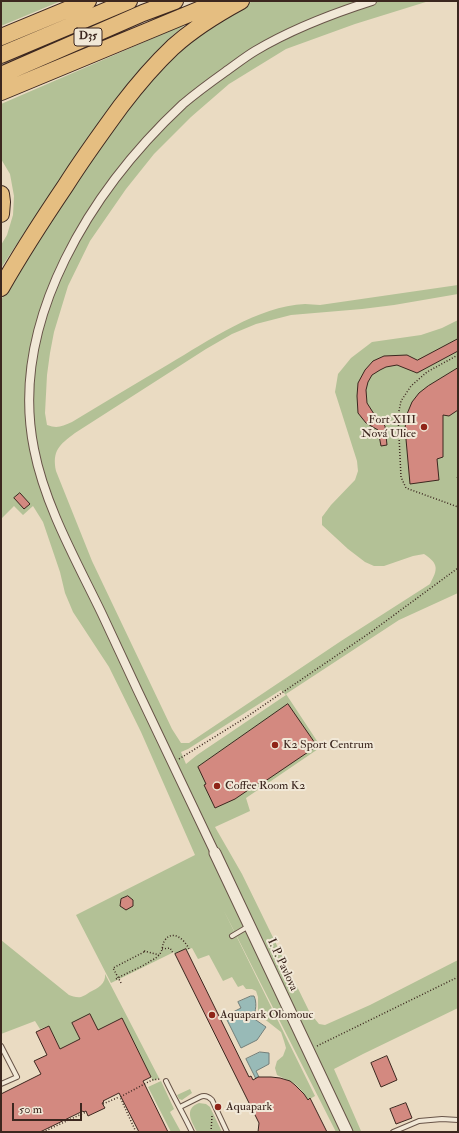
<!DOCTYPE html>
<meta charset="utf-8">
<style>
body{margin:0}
#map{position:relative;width:459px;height:1133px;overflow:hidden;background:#eadbc2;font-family:"IM FELL Double Pica",serif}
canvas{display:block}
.frame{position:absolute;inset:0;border:2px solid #3c271f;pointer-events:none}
.scale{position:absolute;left:12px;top:1103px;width:70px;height:18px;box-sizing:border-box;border:2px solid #3c271f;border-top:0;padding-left:5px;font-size:12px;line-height:14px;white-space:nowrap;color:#3c271f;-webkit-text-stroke:3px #f1e8d7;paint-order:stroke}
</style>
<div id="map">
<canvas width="459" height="1133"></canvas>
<div class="frame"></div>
<div class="scale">50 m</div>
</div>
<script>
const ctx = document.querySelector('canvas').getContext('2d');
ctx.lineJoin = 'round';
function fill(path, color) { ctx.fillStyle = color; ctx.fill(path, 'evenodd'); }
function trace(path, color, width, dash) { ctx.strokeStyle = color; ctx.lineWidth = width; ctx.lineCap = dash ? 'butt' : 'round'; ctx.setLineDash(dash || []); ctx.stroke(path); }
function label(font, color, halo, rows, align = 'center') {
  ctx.font = font + ' "IM FELL Double Pica",serif'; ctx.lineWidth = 4; ctx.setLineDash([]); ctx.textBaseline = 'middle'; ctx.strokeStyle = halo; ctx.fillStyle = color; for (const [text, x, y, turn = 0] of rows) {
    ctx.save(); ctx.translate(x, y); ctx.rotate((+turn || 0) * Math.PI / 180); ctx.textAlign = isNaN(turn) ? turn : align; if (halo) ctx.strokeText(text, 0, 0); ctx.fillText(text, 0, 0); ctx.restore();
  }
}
fill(new Path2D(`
 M 1,1 L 61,1 L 1,26 Z
 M 253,1 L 429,1 L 355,24 L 286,49 L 229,84 L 191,117 L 154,154 L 126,189 L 90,241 L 68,286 L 54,332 L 50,353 L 47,375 L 45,413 L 47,425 C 58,429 62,426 72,422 C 104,403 136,383 169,364 C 208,341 258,306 305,304 C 310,304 315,305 320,305 L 458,285 L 458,294 L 394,305 L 362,309 L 291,315 L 256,324 L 232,334 L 206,349 L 75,433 C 59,445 52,451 56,471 L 92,561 L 172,729 L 181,743 L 189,743 L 341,641 L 430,584 C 438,569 439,564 424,554 L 413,556 L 384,566 L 374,566 L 365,562 L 348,549 L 322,525 L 322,517 L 331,505 L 355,480 L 358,471 L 357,461 L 335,392 L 338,374 L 351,358 L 372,342 L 421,335 L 442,328 L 458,320 L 458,593 L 399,620 L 286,694 L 321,747 L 246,798 L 250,811 L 215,827 L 242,874 L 310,1013 L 319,1024 L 325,1025 L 370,1005 L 458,960 L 458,1008 L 363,1054 L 334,1069 L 361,1131 L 360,1132 L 336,1132 L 224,911 L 315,1096 L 308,1100 L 301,1090 L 295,1084 L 277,1075 L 275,1068 L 277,1061 L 283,1056 L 286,1048 L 284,1041 L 281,1032 L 258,1014 L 258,997 L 256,991 L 252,989 L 246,989 L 243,985 L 238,987 L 232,977 L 223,981 L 209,955 L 198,959 L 192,948 L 175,954 L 174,952 L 111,983 L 76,915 L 195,855 L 141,732 L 109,667 L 73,612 L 65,593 L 60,572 L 43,522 L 33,506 L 23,515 L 14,506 L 1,519 L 1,300 L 14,278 L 109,131 L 166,60 L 227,14 ZM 281,690 L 286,695 L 197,755 L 186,764 L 181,752 L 188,749 Z
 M 186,24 C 146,57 116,99 86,142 C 57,183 29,226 1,268 L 1,245 L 7,235 L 13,215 L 14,196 L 10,174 L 1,159 L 1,104 Z
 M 1,940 L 69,995 C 72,996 77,998 81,997 C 84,996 87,994 90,992 C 98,988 106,984 105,974 L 159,1078 L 153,1081 L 122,1018 L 60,1049 L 49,1026 L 40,1029 L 35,1021 L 1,1034 Z
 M 161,1081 L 174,1109 L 170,1112 L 181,1132 L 171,1132 L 148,1087 Z
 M 190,1089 L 192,1093 L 182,1100 L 179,1099 L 177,1095 Z
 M 199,1103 L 206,1104 L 210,1107 L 222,1132 L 197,1132 C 192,1122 183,1109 199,1103 Z`), '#b3c196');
const water = new Path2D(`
 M 251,996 L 254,996 C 257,1002 256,1011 253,1018 L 266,1027 L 257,1040 L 241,1048 L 225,1016 L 241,1008 L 238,1002 Z
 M 260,1052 L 269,1053 L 269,1064 L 256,1071 L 259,1077 L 256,1079 L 246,1059 Z`);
fill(water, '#98bab7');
trace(water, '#737f7a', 1);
const building = new Path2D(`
 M 458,339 L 458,351 L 417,373 L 397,365 L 386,367 L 380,370 L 372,375 L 368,382 L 366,390 L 367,403 L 374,414 L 385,426 L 387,445 L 381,446 L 378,430 L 366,423 L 358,413 L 357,396 L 358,383 L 365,370 L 373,361 L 384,356 L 407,355 L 417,360 Z
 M 458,368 L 458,410 L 449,416 L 443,415 L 443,457 L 437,459 L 439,480 L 410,484 L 405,428 L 407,414 L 412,402 L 419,393 L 428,386 Z
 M 20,493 L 30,504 L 24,509 L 14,498 Z
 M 288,704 L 317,746 L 261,784 L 260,782 L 235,799 L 215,808 L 204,785 L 206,784 L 198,767 Z
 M 128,896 L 133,900 L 133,906 L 126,910 L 120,906 L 121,899 Z
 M 186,949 L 249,1077 L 251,1076 L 253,1080 L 258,1077 L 271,1077 L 280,1078 L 290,1081 L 295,1085 L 304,1094 L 308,1100 L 310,1098 L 327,1132 L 258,1132 L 259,1123 L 175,954 Z
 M 90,1014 L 98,1030 L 122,1018 L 151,1077 L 143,1081 L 168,1132 L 139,1132 L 119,1093 L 103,1101 L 104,1102 L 102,1103 L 105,1108 L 88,1116 L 86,1111 L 84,1112 L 83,1111 L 40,1132 L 1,1132 L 1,1094 L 41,1074 L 34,1061 L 47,1055 L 36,1032 L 49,1026 L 60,1049 L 80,1039 L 72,1023 Z
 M 387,1056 L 397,1080 L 381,1087 L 371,1063 Z
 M 406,1103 L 412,1118 L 396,1124 L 390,1109 Z`);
fill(building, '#d38980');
trace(building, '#3c271f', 1);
const service = new Path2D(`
 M 232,936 L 249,926
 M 1,1046 L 17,1077 L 1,1084
 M 166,1081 C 174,1098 184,1115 192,1132
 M 180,1107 L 200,1097 C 204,1095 208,1096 212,1100 L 227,1132
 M 393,1132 L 419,1121 L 442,1119 L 458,1120`);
const minor = new Path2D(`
 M 215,853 C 177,774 139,694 102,614 C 77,562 45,506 34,449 C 8,320 93,188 183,104 C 196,93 211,82 225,72 C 235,65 245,57 255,51 C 292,29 331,14 372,1`);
const tertiary = new Path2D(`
 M 215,853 L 347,1132`);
const motorway = new Path2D(`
 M 1,37 L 88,1
 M 1,55 L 129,1
 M 1,75 L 143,13 L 175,1
 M 1,92 L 220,1
 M 1,194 L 2,202 L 1,214
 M 1,288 C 21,253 43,219 66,185 C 83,158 102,132 121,106 C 137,85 154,65 173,47 C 194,28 217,14 241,1`);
trace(service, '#685448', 6);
trace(minor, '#685448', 10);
trace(tertiary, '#685448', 13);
trace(motorway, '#3c271f', 18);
trace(new Path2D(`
 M 458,355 L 427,372 L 411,386 L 401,401 L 398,416 L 401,477 L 406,488 L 458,507
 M 457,477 L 458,478
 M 179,759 L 245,718 L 371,632 L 458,568
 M 162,949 L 170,948 L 173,953
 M 144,951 L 159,955
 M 116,979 C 128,972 141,968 152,960 C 157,958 161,954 162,949 C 163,945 163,943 165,940 C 173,929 185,940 189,949
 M 121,983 L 113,968 L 146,951
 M 317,1046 L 458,977
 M 103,1104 L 119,1097
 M 43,1132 L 86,1112
 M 136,1132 L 120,1097 L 152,1080 L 160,1079
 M 211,1132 L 212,1116`), '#3c271f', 1.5, [1, 2]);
trace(service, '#f1e8d7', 4);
trace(minor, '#f1e8d7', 8);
trace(tertiary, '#f1e8d7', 11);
trace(motorway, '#e5be81', 16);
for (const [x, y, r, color] of [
 [424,427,4,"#8f2418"],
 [275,745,4,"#8f2418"],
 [217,786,4,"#8f2418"],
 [212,1015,4,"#8f2418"],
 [218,1107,4,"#8f2418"]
]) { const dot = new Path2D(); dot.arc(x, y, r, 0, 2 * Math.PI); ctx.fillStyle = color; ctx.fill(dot); trace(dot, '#f1e8d7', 1.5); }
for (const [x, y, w] of [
 [88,37,28]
]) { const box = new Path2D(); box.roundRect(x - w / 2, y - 9, w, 18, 3); ctx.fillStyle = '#f1e8d7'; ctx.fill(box); trace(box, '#3c271f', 1); }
label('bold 11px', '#3c271f', null, [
 ["D35",88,37]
]);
label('12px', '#3c271f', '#f1e8d7', [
 ["Fort XIII",416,420,"right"],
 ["Nová Ulice",416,434,"right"],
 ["K2 Sport Centrum",283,745],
 ["Coffee Room K2",225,786],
 ["Aquapark Olomouc",220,1015],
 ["Aquapark",226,1107]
], 'left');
label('12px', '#3c271f', '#f1e8d7', [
 ["I. P. Pavlova",282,965,65]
]);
</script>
